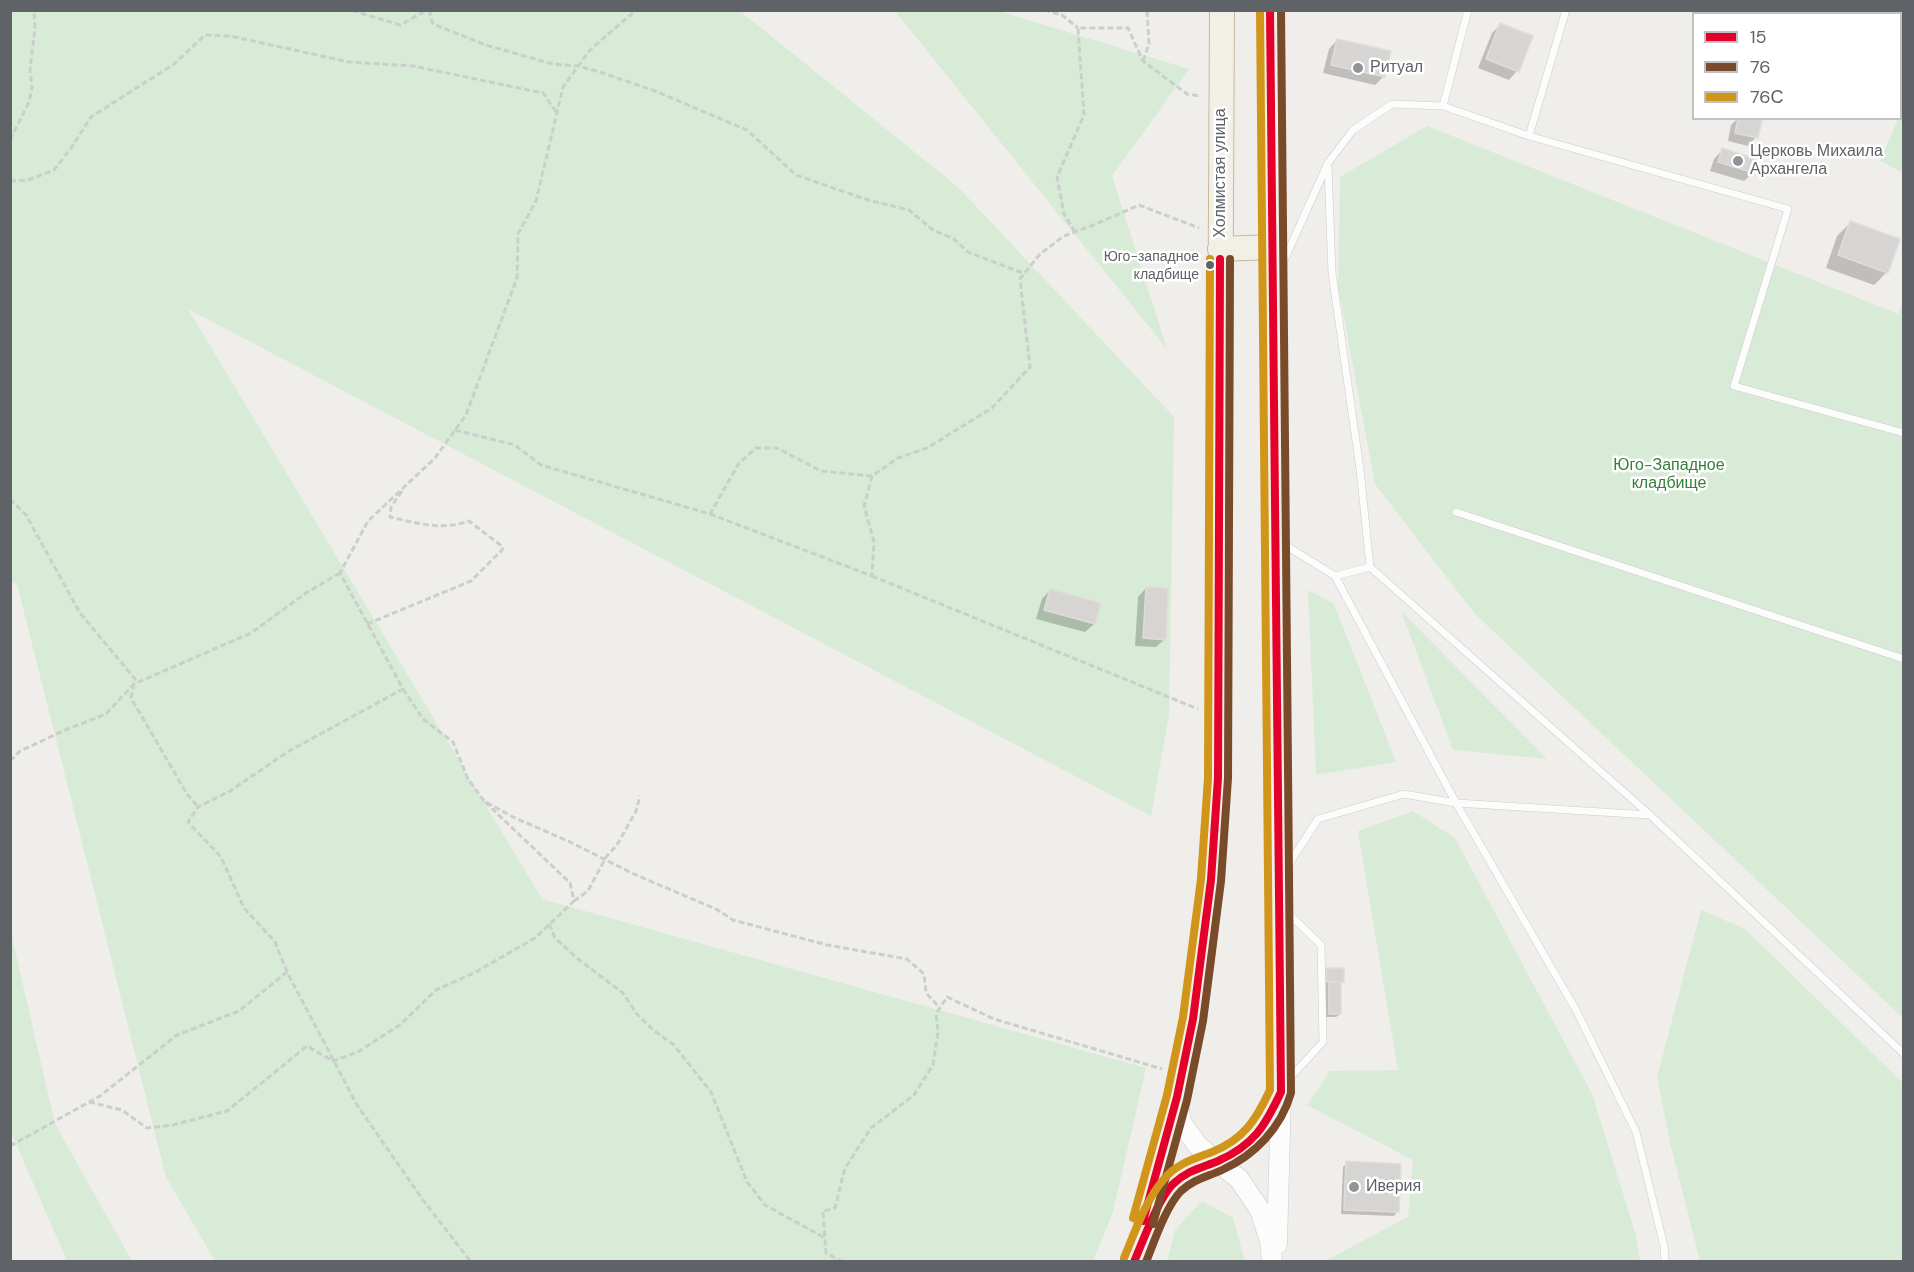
<!DOCTYPE html>
<meta charset="utf-8">
<style>
body{margin:0}
#map{position:relative;width:1914px;height:1272px;overflow:hidden;background:#efeeea;font-family:"DM Sans",sans-serif}
canvas{display:block}
.frame{position:absolute;inset:0;border:12px solid #5f6368;pointer-events:none}
.legend{position:absolute;left:1692px;top:12px;width:210px;height:108px;box-sizing:border-box;background:#fff;border:2px solid #bfc1c3;margin:0;padding:8px 10px;list-style:none;font-size:18px;color:#5f6368}
.legend li{display:flex;align-items:center;gap:12px;height:30px}
.legend b{width:30px;border:2px solid #bfc1c3}
</style>
<div id="map">
<canvas width="1914" height="1272"></canvas>
<div class="frame"></div>
<ul class="legend">
<li><b style="height:8px;background:#e4002b"></b>15</li>
<li><b style="height:8px;background:#7a4b2a"></b>76</li>
<li><b style="height:8px;background:#d1951a"></b>76С</li>
</ul>
</div>
<script>
const ctx = document.querySelector('canvas').getContext('2d');
ctx.lineJoin = 'round';
function fill(path, color) { ctx.fillStyle = color; ctx.fill(path, 'evenodd'); }
function trace(path, color, width, dash) { ctx.strokeStyle = color; ctx.lineWidth = width; ctx.lineCap = dash ? 'butt' : 'round'; ctx.setLineDash(dash || []); ctx.stroke(path); }
function label(font, color, halo, rows, align = 'center') {
  ctx.font = font + ' "DM Sans",sans-serif'; ctx.lineWidth = 5; ctx.setLineDash([]); ctx.textBaseline = 'middle'; ctx.strokeStyle = halo; ctx.fillStyle = color; for (const [text, x, y, turn = 0] of rows) {
    ctx.save(); ctx.translate(x, y); ctx.rotate((+turn || 0) * Math.PI / 180); ctx.textAlign = isNaN(turn) ? turn : align; if (halo) ctx.strokeText(text, 0, 0); ctx.fillText(text, 0, 0); ctx.restore();
  }
}
fill(new Path2D(`
 M 10,11 L 740,11 L 958,187 L 1174,417 L 1169,715 L 1151,816 L 188,309 L 542,899 L 1146,1068 L 1113,1212 L 1093,1261 L 215,1261 L 166,1177 L 17,584 L 11,582 Z
 M 895,11 L 998,11 L 1189,69 L 1112,176 L 1167,349 Z
 M 1903,105 L 1903,173 L 1880,161 L 1898,119 L 1900,118 L 1901,112 Z
 M 1427,126 L 1898,314 L 1903,302 L 1903,1018 L 1475,614 L 1375,484 L 1338,286 L 1340,177 Z
 M 1308,590 L 1334,604 L 1396,762 L 1316,775 Z
 M 1401,611 L 1547,759 L 1453,750 Z
 M 1413,811 L 1455,838 L 1592,1094 L 1635,1232 L 1640,1261 L 1325,1261 L 1408,1217 L 1413,1160 L 1307,1105 L 1330,1071 L 1398,1070 L 1358,831 Z
 M 1701,910 L 1745,929 L 1903,1083 L 1903,1261 L 1700,1261 L 1670,1143 L 1657,1077 Z
 M 11,933 L 55,1124 L 132,1261 L 67,1261 L 11,1132 Z
 M 1202,1201 L 1233,1218 L 1245,1261 L 1167,1261 L 1175,1230 Z`), '#d8ebd6');
fill(new Path2D(`
 M 1500,25 L 1517,71 L 1509,80 L 1478,68 L 1492,33 Z
 M 1337,40 L 1384,76 L 1375,85 L 1323,73 L 1329,49 Z
 M 1738,118 L 1760,121 L 1756,137 L 1748,146 L 1728,141 L 1731,125 Z
 M 1722,150 L 1756,161 L 1753,173 L 1744,181 L 1710,171 L 1714,159 Z
 M 1850,223 L 1887,272 L 1874,285 L 1826,268 L 1837,236 Z
 M 1146,588 L 1165,639 L 1156,647 L 1135,646 L 1138,597 Z
 M 1050,590 L 1099,604 L 1094,624 L 1085,632 L 1036,619 L 1042,599 Z
 M 1327,970 L 1343,982 L 1339,985 L 1340,1014 L 1336,1017 L 1326,1017 L 1326,986 L 1323,986 L 1323,974 Z
 M 1347,1163 L 1397,1212 L 1394,1216 L 1341,1214 L 1343,1167 Z`), '#0003');
const building = new Path2D(`
 M 1500,23 L 1533,36 L 1519,72 L 1486,59 Z
 M 1337,39 L 1391,51 L 1385,77 L 1331,65 Z
 M 1738,118 L 1762,120 L 1758,138 L 1735,133 Z
 M 1722,148 L 1758,160 L 1754,173 L 1718,162 Z
 M 1850,221 L 1900,239 L 1888,273 L 1838,255 Z
 M 1146,587 L 1168,588 L 1166,640 L 1143,638 Z
 M 1050,589 L 1101,603 L 1095,624 L 1044,610 Z
 M 1326,968 L 1344,968 L 1344,982 L 1326,982 Z
 M 1329,982 L 1341,982 L 1341,1014 L 1329,1014 Z
 M 1346,1161 L 1401,1164 L 1399,1212 L 1344,1210 Z`);
fill(building, '#d6d5d3');
trace(building, '#deddd9', 1.5);
const service = new Path2D(`
 M 1757,10 L 1765,14
 M 1900,66 L 1904,67
 M 1443,106 L 1468,10
 M 1529,136 L 1566,10
 M 1328,167 L 1332,273 L 1360,469 L 1370,567
 M 1282,265 L 1328,163 L 1353,130 L 1392,104 L 1443,106 L 1529,136 L 1788,209 L 1734,386 L 1904,433
 M 1456,512 L 1904,659
 M 1280,542 L 1335,576 L 1370,567 L 1650,815 L 1904,1054
 M 1335,576 L 1456,803 L 1576,1010 L 1636,1132 L 1664,1246 L 1665,1262
 M 1287,867 L 1318,819 L 1404,794 L 1456,803 L 1650,815
 M 1286,911 L 1321,945 L 1323,1042 L 1287,1081`);
const secondary = new Path2D(`
 M 1177,1097 L 1181,1122 L 1198,1146 L 1239,1179 L 1260,1210 L 1270,1241 L 1272,1262
 M 1277,1244 L 1281,1096`);
const trunk = new Path2D(`
 M 1220,249 L 1273,247
 M 1144,1216 C 1162,1151 1181,1086 1193,1020 C 1207,940 1212,859 1218,778 L 1222,10
 M 1134,1262 L 1154,1215 L 1172,1185 L 1193,1169 L 1217,1161 L 1243,1147 L 1266,1123 L 1281,1092 L 1270,10`);
trace(service, '#cbcccc', 8);
trace(secondary, '#cacacb', 21);
trace(trunk, '#c8b996', 26);
trace(new Path2D(`
 M 325,10 L 354,11 L 400,25 L 427,10
 M 429,10 L 433,24 L 486,45 L 553,64 L 578,66 L 600,72 L 655,91 L 747,130 L 796,175 L 868,200 L 909,210 L 933,230 L 954,239 L 968,252 L 1025,274
 M 1044,10 L 1062,15 L 1078,28
 M 1143,61 L 1149,44 L 1147,10
 M 10,140 L 29,102 L 32,88 L 30,68 L 35,29 L 34,10
 M 10,181 L 28,180 L 54,170 L 71,148 L 91,117 L 174,64 L 205,35 L 230,36 L 349,62 L 413,66 L 543,93 L 557,113
 M 1075,232 L 1064,214 L 1057,177 L 1084,115 L 1078,28 L 1128,28 L 1143,61 L 1187,94 L 1200,96
 M 455,430 L 515,445 L 541,465 L 710,514 L 739,463 L 756,448 L 777,448 L 821,471 L 872,476 L 898,458 L 927,448 L 992,408 L 1030,367 L 1020,279 L 1040,254 L 1064,236 L 1096,224 L 1139,205 L 1199,228
 M 10,499 L 26,515 L 80,613 L 135,679 L 131,698 L 187,794 L 198,807
 M 710,514 L 872,576 L 874,542 L 864,506 L 872,476
 M 872,576 L 1198,709
 M 367,624 L 471,581 L 502,550 L 503,547 L 469,521 C 440,531 418,523 390,517 L 391,507 L 402,491
 M 403,689 L 423,719 L 453,742 L 468,779 L 484,801 L 513,817 L 568,841 L 636,875 L 716,909 L 733,920 L 827,945 L 907,959 L 924,974 L 926,993 L 940,1008
 M 10,761 L 20,751 L 63,731 L 106,714 L 134,684 L 251,633 L 306,593 L 340,573
 M 574,901 L 588,891 L 606,857 L 617,845 L 636,811 L 640,796
 M 549,924 L 555,938 L 578,959 L 623,993 L 636,1013 L 653,1030 L 673,1044 L 711,1092 L 747,1182 L 765,1205 L 825,1238
 M 287,972 L 275,942 L 244,908 L 221,857 L 188,822 L 198,807 L 230,791 L 289,751 L 403,689 L 340,573 L 368,521 L 435,458 L 466,415 L 517,278 L 518,234 L 536,201 L 563,87 L 590,50 L 636,10
 M 89,1102 L 122,1110 L 147,1128 L 173,1125 L 227,1111 L 307,1046 L 333,1061 L 358,1052 L 401,1024 L 436,990 L 474,973 L 535,938 L 574,901 L 570,883 L 484,801
 M 10,1146 L 100,1096 L 177,1035 L 239,1011 L 287,972 L 357,1105 L 423,1200 L 471,1262
 M 843,1262 L 826,1253 L 823,1211 L 835,1208 L 845,1168 L 871,1128 L 914,1095 L 933,1065 L 938,1032 L 936,1014 L 947,997 L 994,1019 L 1162,1069`), '#cacfcc', 3, [6, 3]);
trace(service, '#fdfcfc', 7);
trace(secondary, '#fdfcfc', 20);
trace(trunk, '#f2f0e6', 24);
trace(new Path2D(`
 M 1143,1221 L 1177,1097 L 1193,1019 L 1211,880 L 1218,778 L 1220,259
 M 1134,1262 C 1143,1241 1158,1199 1173,1184 C 1188,1170 1201,1168 1218,1161 C 1254,1145 1265,1126 1281,1092 L 1270,10`), '#e4002b', 8);
trace(new Path2D(`
 M 1153,1224 L 1187,1100 L 1203,1021 L 1221,881 L 1228,778 L 1230,259
 M 1146,1262 C 1154,1242 1166,1206 1181,1191 C 1194,1179 1207,1177 1222,1170 C 1255,1155 1281,1128 1291,1093 L 1281,10`), '#7a4b2a', 8);
trace(new Path2D(`
 M 1133,1218 L 1167,1095 L 1183,1017 L 1201,879 L 1208,778 L 1210,259
 M 1124,1258 C 1135,1232 1145,1201 1164,1179 C 1176,1164 1194,1159 1212,1152 C 1244,1139 1256,1120 1270,1090 L 1260,10`), '#d1951a', 8);
for (const [x, y, r, color] of [
 [1358,68,6,"#919496"],
 [1738,161,6,"#919496"],
 [1210,265,5,"#5f6368"],
 [1354,1187,6,"#919496"]
]) { const dot = new Path2D(); dot.arc(x, y, r, 0, 2 * Math.PI); ctx.fillStyle = color; ctx.fill(dot); trace(dot, '#fff', 2); }
label('14px', '#5f6368', '#fff', [
 ["Юго-западное",1199,257],
 ["кладбище",1199,275]
], 'right');
label('16px', '#5f6368', '#fff', [
 ["Ритуал",1370,68],
 ["Церковь Михаила",1750,152],
 ["Архангела",1750,170],
 ["Иверия",1366,1187]
], 'left');
label('16px', '#5f6368', '#fff', [
 ["Холмистая улица",1221,173,-90]
]);
label('16px', '#348238', '#fff', [
 ["Юго-Западное",1669,466],
 ["кладбище",1669,484]
]);
</script>
